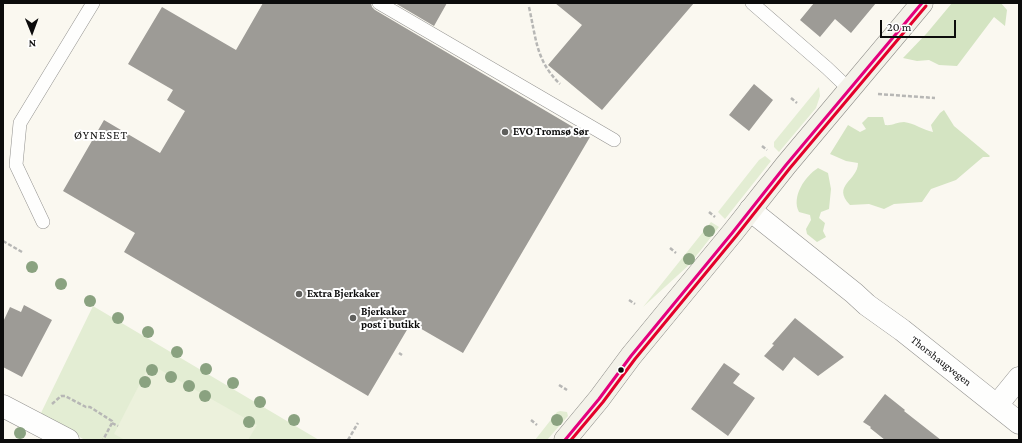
<!DOCTYPE html>
<meta charset="utf-8">
<style>
body{margin:0}
#map{position:relative;width:1022px;height:443px;overflow:hidden;background:#faf8f0;font-family:"Crimson Pro",serif}
canvas{display:block}
.frame{position:absolute;inset:0;border:4px solid #0c0c0c;pointer-events:none}
.north{position:absolute;left:12px;top:12px;width:40px;height:40px;-webkit-text-stroke:3px #fff;paint-order:stroke;rotate:179deg;font-size:11px;font-weight:700;line-height:16px;text-align:center;color:#0c0c0c}
.north::after{content:'';display:block;margin:auto;width:14px;height:18px;background:#0c0c0c;clip-path:polygon(50% 0,100% 100%,50% 72%,0 100%)}
.scale{position:absolute;left:880px;top:20px;width:76px;height:18px;box-sizing:border-box;border:2px solid #0c0c0c;border-top:0;padding-left:5px;font-size:12px;line-height:14px;white-space:nowrap;color:#0c0c0c;-webkit-text-stroke:3px #fff;paint-order:stroke}
</style>
<div id="map">
<canvas width="1022" height="443"></canvas>
<div class="frame"></div>
<div class="north">N</div>
<div class="scale">20 m</div>
</div>
<script>
const ctx = document.querySelector('canvas').getContext('2d');
ctx.lineJoin = 'round';
function fill(path, color) { ctx.fillStyle = color; ctx.fill(path, 'evenodd'); }
function trace(path, color, width, dash) { ctx.strokeStyle = color; ctx.lineWidth = width; ctx.lineCap = dash ? 'butt' : 'round'; ctx.setLineDash(dash || []); ctx.stroke(path); }
function label(font, color, halo, rows, align = 'center') {
  ctx.font = font + ' "Crimson Pro",serif'; ctx.lineWidth = 4; ctx.setLineDash([]); ctx.textBaseline = 'middle'; ctx.strokeStyle = halo; ctx.fillStyle = color; for (const [text, x, y, turn = 0] of rows) {
    ctx.save(); ctx.translate(x, y); ctx.rotate((+turn || 0) * Math.PI / 180); ctx.textAlign = isNaN(turn) ? turn : align; if (halo) ctx.strokeText(text, 0, 0); ctx.fillText(text, 0, 0); ctx.restore();
  }
}
fill(new Path2D(`
 M 819,87 L 820,96 L 816,108 L 779,152 L 774,147 L 774,142 Z
 M 765,156 L 771,161 L 725,219 L 718,212 L 759,160 Z
 M 711,222 L 719,227 L 689,265 L 643,307 Z
 M 93,306 L 319,440 L 85,440 L 40,415 Z
 M 560,411 L 567,412 L 568,416 L 547,440 L 535,440 L 557,412 Z`), '#e3edd3');
fill(new Path2D(`
 M 952,3 L 1001,3 L 1007,10 L 1005,26 L 994,17 L 957,66 L 939,65 L 929,60 L 917,61 L 903,58 L 927,33 Z
 M 944,110 L 954,126 L 990,156 L 989,157 L 983,157 L 956,180 L 931,189 L 922,202 L 894,204 L 884,209 L 869,204 L 850,205 C 831,185 858,181 858,163 L 846,161 L 830,154 L 848,125 L 860,132 L 866,129 L 862,123 L 868,117 L 883,117 L 885,125 C 892,126 897,122 904,122 C 914,123 923,130 933,132 L 931,125 L 940,113 Z
 M 818,168 L 828,173 L 831,189 L 829,209 L 821,212 L 819,218 L 825,223 L 823,231 L 826,237 L 817,242 L 807,234 L 806,229 L 811,220 L 810,215 L 799,212 C 791,197 805,176 818,168 Z`), '#d4e4c2');
fill(new Path2D(`
 M 150,364 L 257,425 L 248,440 L 125,440 L 114,434 Z`), '#ecf1dc');
fill(new Path2D(`
 M 263,3 L 371,3 L 372,7 L 375,10 L 590,137 L 463,353 L 411,323 L 368,396 L 124,252 L 135,233 L 63,191 L 104,120 L 160,153 L 185,111 L 167,100 L 173,90 L 128,64 L 162,7 L 236,50 Z
 M 395,3 L 447,3 L 434,26 Z
 M 555,3 L 694,3 L 602,110 L 548,65 L 582,25 Z
 M 814,3 L 876,3 L 851,33 L 835,19 L 820,37 L 800,20 Z
 M 754,84 L 773,100 L 749,131 L 729,115 Z
 M 24,305 L 52,320 L 22,377 L 3,367 L 3,322 L 10,307 L 21,312 Z
 M 795,318 L 844,357 L 818,376 L 794,357 L 783,371 L 764,356 L 774,345 L 772,344 Z
 M 724,363 L 740,374 L 733,383 L 755,398 L 728,436 L 691,409 Z
 M 885,394 L 905,410 L 904,411 L 941,440 L 885,440 L 870,428 L 871,427 L 863,422 Z`), '#9d9b96');
const lane = new Path2D(`
 M 379,3 L 614,140
 M 752,3 L 827,68 L 849,89
 M 43,222 L 16,165 L 20,123 L 93,3`);
const street = new Path2D(`
 M 750,210 L 854,293 L 867,305 L 902,330 L 1019,423
 M 997,405 L 1019,378
 M 3,406 L 68,440`);
const secondary = new Path2D(`
 M 565,440 L 599,399 L 631,356 L 733,232 L 786,165 L 922,3`);
trace(lane, '#93928f', 14);
trace(street, '#93928f', 23);
trace(secondary, '#8a8985', 23);
trace(new Path2D(`
 M 529,7 C 536,38 536,61 560,84
 M 878,94 L 935,98
 M 791,98 L 797,103
 M 762,146 L 767,150
 M 709,212 L 715,217
 M 3,241 L 22,252
 M 670,248 L 676,253
 M 629,300 L 635,304
 M 399,353 L 402,355
 M 559,385 L 567,390
 M 52,404 L 61,396 L 65,396 L 86,407 L 90,407 L 112,421 L 112,423 L 103,440
 M 531,420 L 537,425
 M 112,423 L 118,426
 M 348,440 L 358,423`), '#b7b7b5', 2.5, [4, 2]);
trace(lane, '#fefefd', 13);
trace(street, '#fefefd', 22);
trace(secondary, '#f3f2e9', 22);
trace(new Path2D(`
 M 565,440 L 599,399 L 631,356 L 733,232 L 786,165 L 922,3`), '#e5007d', 3);
trace(new Path2D(`
 M 571,440 L 603,402 L 635,359 L 737,235 L 790,168 L 926,6`), '#e4002b', 3);
ctx.fillStyle = '#8aa280';
for (const [x, y] of [
 [709,231],
 [689,259],
 [32,267],
 [61,284],
 [90,301],
 [118,318],
 [148,332],
 [177,352],
 [206,369],
 [152,370],
 [171,377],
 [145,382],
 [233,383],
 [189,386],
 [205,396],
 [260,402],
 [294,420],
 [557,420],
 [249,422],
 [20,433]
]) { ctx.beginPath(); ctx.arc(x, y, 6, 0, 2 * Math.PI); ctx.fill(); }
for (const [x, y, r, color] of [
 [505,132,4,"#5f5f5c"],
 [299,294,4,"#5f5f5c"],
 [353,318,4,"#5f5f5c"],
 [621,370,3.5,"#0c0c0c"]
]) { const dot = new Path2D(); dot.arc(x, y, r, 0, 2 * Math.PI); ctx.fillStyle = color; ctx.fill(dot); trace(dot, '#fff', 1.5); }
label('bold 11px', '#0c0c0c', '#fff', [
 ["EVO Tromsø Sør",513,132],
 ["Extra Bjerkaker",307,294],
 ["Bjerkaker",361,312],
 ["post i butikk",361,325]
], 'left');
label('11px', '#0c0c0c', '#fff', [
 ["Thorshaugvegen",941,361,38]
]);
ctx.letterSpacing = '1px';
label('12px', '#0c0c0c', '#fff', [
 ["ØYNESET",101,135]
]);
ctx.letterSpacing = '0px';
</script>
